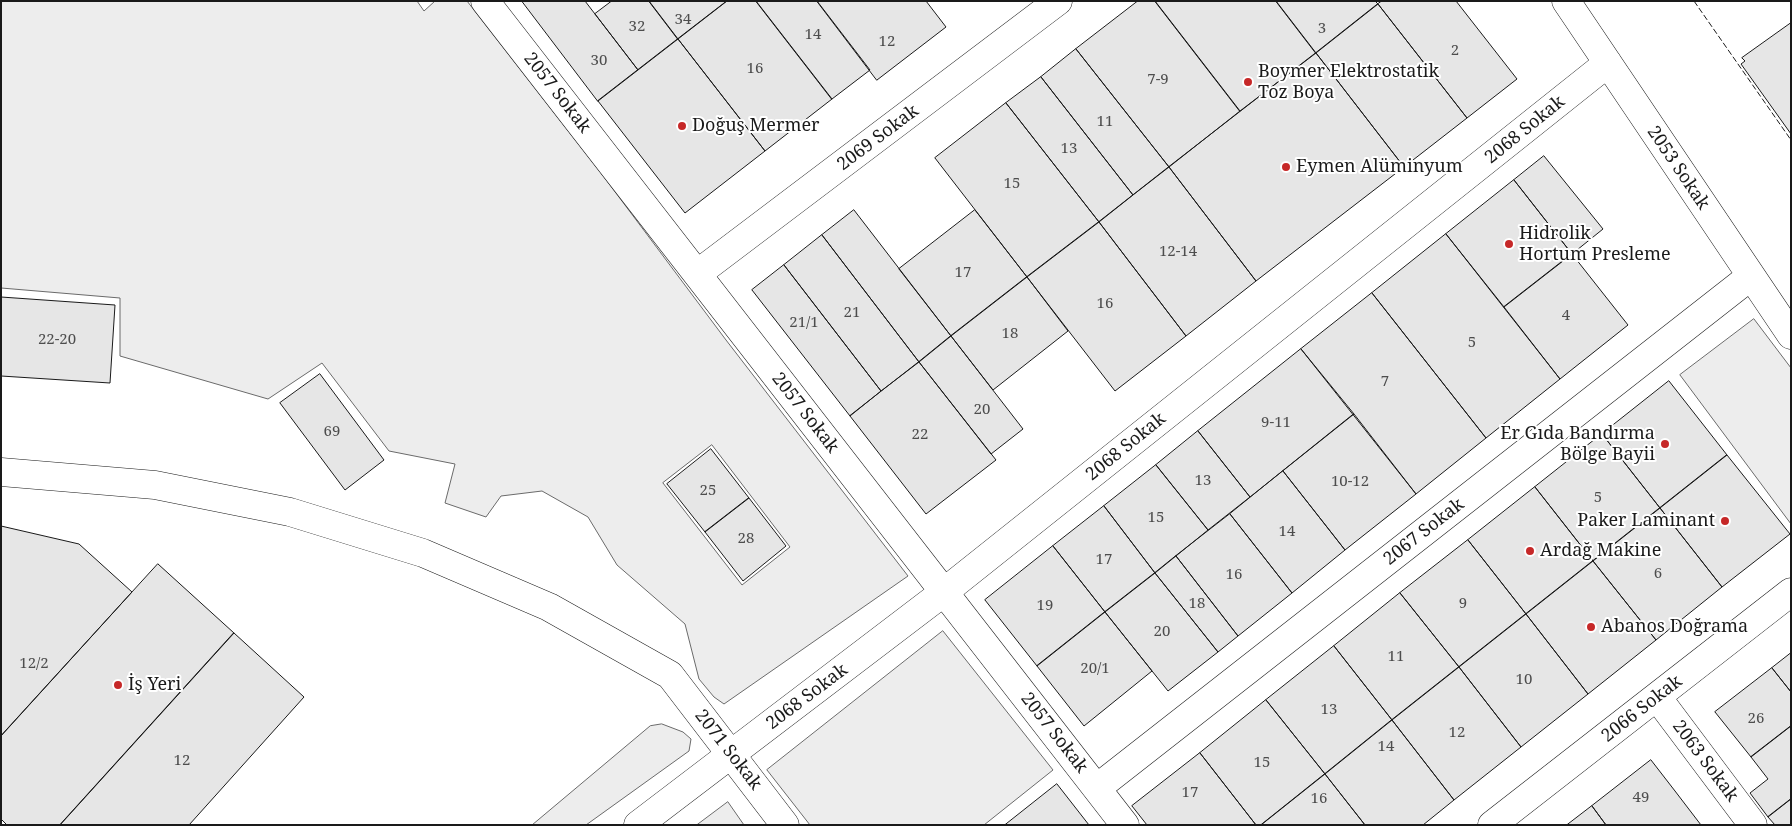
<!DOCTYPE html>
<meta charset="utf-8">
<style>
body{margin:0}
#map{position:relative;width:1792px;height:826px;overflow:hidden;background:#fff;font-family:"Noto Serif",serif}
canvas{display:block}
.frame{position:absolute;inset:0;border:2px solid #1a1a1a;pointer-events:none}
</style>
<div id="map">
<canvas width="1792" height="826"></canvas>
<div class="frame"></div>
</div>
<script>
const ctx = document.querySelector('canvas').getContext('2d');
ctx.lineJoin = 'round';
function fill(path, color) { ctx.fillStyle = color; ctx.fill(path, 'evenodd'); }
function trace(path, color, width, dash) { ctx.strokeStyle = color; ctx.lineWidth = width; ctx.lineCap = dash ? 'butt' : 'round'; ctx.setLineDash(dash || []); ctx.stroke(path); }
function label(font, color, halo, rows, align = 'center') {
  ctx.font = font + ' "Noto Serif",serif'; ctx.lineWidth = 4; ctx.setLineDash([]); ctx.textBaseline = 'middle'; ctx.strokeStyle = halo; ctx.fillStyle = color; for (const [text, x, y, turn = 0] of rows) {
    ctx.save(); ctx.translate(x, y); ctx.rotate((+turn || 0) * Math.PI / 180); ctx.textAlign = isNaN(turn) ? turn : align; if (halo) ctx.strokeText(text, 0, 0); ctx.fillText(text, 0, 0); ctx.restore();
  }
}
const built = new Path2D(`
 M 1,1 L 417,1 L 424,11 L 435,1 L 467,1 L 598,169 L 726,340 L 908,576 L 724,704 L 714,697 L 699,679 L 685,624 L 617,565 L 588,517 L 542,491 L 501,496 L 486,517 L 445,503 L 455,464 L 389,451 L 322,363 L 268,399 L 120,356 L 120,298 L 1,288 ZM 712,445 L 790,547 L 742,585 L 663,483 Z
 M 1754,319 L 1791,368 L 1791,524 L 1680,375 Z
 M 943,631 L 1053,770 L 984,825 L 810,825 L 767,770 Z
 M 662,724 L 683,732 L 691,739 L 689,751 L 586,825 L 532,825 L 650,726 Z
 M 728,802 L 744,825 L 697,825 Z`);
fill(built, '#ededed');
trace(built, '#6a6a6a', 1);
const building = new Path2D(`
 M 522,1 L 585,1 L 638,70 L 598,101 Z
 M 612,1 L 649,1 L 678,39 L 638,70 L 595,14 Z
 M 649,1 L 727,1 L 678,39 Z
 M 727,1 L 756,1 L 832,99 L 765,151 L 678,39 Z
 M 756,1 L 817,1 L 870,70 L 832,99 Z
 M 817,1 L 926,1 L 946,27 L 877,80 Z
 M 1138,1 L 1155,1 L 1240,111 L 1169,167 L 1076,49 Z
 M 1155,1 L 1276,1 L 1316,53 L 1240,111 Z
 M 1276,1 L 1375,1 L 1378,4 L 1316,53 Z
 M 1382,1 L 1456,1 L 1517,79 L 1467,118 L 1378,4 Z
 M 1378,4 L 1467,118 L 1404,167 L 1316,53 Z
 M 1791,23 L 1791,134 L 1741,64 L 1745,61 L 1742,58 Z
 M 678,39 L 765,151 L 685,213 L 598,101 Z
 M 1076,49 L 1169,167 L 1133,195 L 1041,77 Z
 M 1316,53 L 1404,167 L 1256,281 L 1169,167 Z
 M 1041,77 L 1133,195 L 1099,222 L 1006,103 Z
 M 1006,103 L 1099,222 L 1027,277 L 935,158 Z
 M 1544,156 L 1603,229 L 1572,254 L 1514,180 Z
 M 1169,167 L 1256,281 L 1186,336 L 1099,222 Z
 M 1514,180 L 1572,254 L 1504,307 L 1446,234 Z
 M 854,210 L 951,336 L 919,362 L 822,235 Z
 M 975,210 L 1027,277 L 951,336 L 899,269 Z
 M 1099,222 L 1186,336 L 1115,391 L 1027,277 Z
 M 1446,234 L 1560,379 L 1486,438 L 1372,293 Z
 M 822,235 L 919,362 L 881,391 L 784,265 Z
 M 1572,254 L 1628,325 L 1560,379 L 1504,307 Z
 M 784,265 L 881,391 L 850,416 L 752,290 Z
 M 1027,277 L 1068,331 L 993,390 L 951,336 Z
 M 1372,293 L 1486,438 L 1416,494 L 1301,349 Z
 M 1,297 L 115,305 L 110,383 L 1,376 Z
 M 951,336 L 1023,429 L 991,454 L 919,362 Z
 M 1301,349 L 1354,414 L 1250,497 L 1198,431 Z
 M 919,362 L 996,460 L 926,514 L 850,416 Z
 M 320,374 L 384,460 L 345,490 L 280,403 Z
 M 1669,381 L 1727,455 L 1660,508 L 1602,434 Z
 M 1354,414 L 1416,494 L 1345,550 L 1283,471 Z
 M 1198,431 L 1250,497 L 1208,530 L 1156,465 Z
 M 1602,434 L 1660,508 L 1593,561 L 1535,487 Z
 M 711,449 L 749,498 L 705,532 L 667,484 Z
 M 1727,455 L 1790,534 L 1722,587 L 1660,508 Z
 M 1156,465 L 1208,530 L 1155,573 L 1104,506 Z
 M 1283,471 L 1345,550 L 1292,593 L 1230,514 Z
 M 1535,487 L 1593,561 L 1526,614 L 1468,540 Z
 M 749,498 L 786,546 L 743,581 L 705,532 Z
 M 1104,506 L 1155,573 L 1105,612 L 1053,546 Z
 M 1660,508 L 1722,587 L 1656,640 L 1593,561 Z
 M 1230,514 L 1292,593 L 1238,636 L 1176,556 Z
 M 1,526 L 79,544 L 132,592 L 1,736 Z
 M 1468,540 L 1526,614 L 1459,667 L 1400,593 Z
 M 1053,546 L 1105,612 L 1037,666 L 985,600 Z
 M 1176,556 L 1238,636 L 1218,652 L 1155,573 Z
 M 1593,561 L 1656,640 L 1588,694 L 1526,614 Z
 M 158,564 L 234,633 L 60,825 L 7,825 L 1,819 L 1,736 Z
 M 1155,573 L 1218,652 L 1168,691 L 1105,612 Z
 M 1400,593 L 1459,667 L 1392,720 L 1334,646 Z
 M 1105,612 L 1152,671 L 1084,726 L 1037,666 Z
 M 1526,614 L 1588,694 L 1521,747 L 1459,667 Z
 M 234,633 L 304,697 L 189,825 L 60,825 Z
 M 1334,646 L 1392,720 L 1325,774 L 1266,700 Z
 M 1791,653 L 1791,692 L 1772,668 Z
 M 1459,667 L 1521,747 L 1454,800 L 1392,720 Z
 M 1772,668 L 1791,692 L 1791,726 L 1751,757 L 1715,712 Z
 M 1266,700 L 1325,774 L 1261,825 L 1256,825 L 1200,753 Z
 M 1392,720 L 1454,800 L 1423,825 L 1365,825 L 1325,774 Z
 M 1791,726 L 1791,799 L 1768,817 L 1750,793 L 1768,779 L 1751,757 Z
 M 1200,753 L 1256,825 L 1147,825 L 1132,806 Z
 M 1651,760 L 1675,791 L 1701,825 L 1606,825 L 1592,806 Z
 M 1325,774 L 1365,825 L 1261,825 Z
 M 1057,784 L 1089,825 L 1005,825 Z
 M 1791,799 L 1791,825 L 1775,825 L 1768,817 Z
 M 1592,806 L 1606,825 L 1567,825 Z`);
fill(building, '#e6e6e6');
trace(building, '#1a1a1a', 1);
const minor = new Path2D(`
 M 485,1 L 1125,825
 M 1566,1 L 1791,335
 M 697,274 L 1058,1
 M 1,472 L 155,485 L 290,512 L 423,553 L 549,607 L 670,675 L 785,825
 M 1657,697 L 1753,825
 M 1097,788 L 1751,276
 M 638,825 L 944,592 L 1608,63
 M 1492,825 L 1791,592`);
trace(minor, '#1a1a1a', 29);
trace(minor, '#fff', 28);
trace(new Path2D(`
 M 1694,1 L 1791,140`), '#1a1a1a', 1, [6, 2.5]);
for (const [x, y, r, color] of [
 [1248,82,5,"#c62828"],
 [682,126,5,"#c62828"],
 [1286,167,5,"#c62828"],
 [1509,244,5,"#c62828"],
 [1665,444,5,"#c62828"],
 [1725,521,5,"#c62828"],
 [1530,551,5,"#c62828"],
 [1591,627,5,"#c62828"],
 [118,685,5,"#c62828"]
]) { const dot = new Path2D(); dot.arc(x, y, r, 0, 2 * Math.PI); ctx.fillStyle = color; ctx.fill(dot); trace(dot, '#fff', 2); }
label('15px', '#4d4d4d', null, [
 ["34",683,20],
 ["32",637,27],
 ["3",1322,29],
 ["14",813,35],
 ["12",887,42],
 ["2",1455,51],
 ["30",599,61],
 ["16",755,69],
 ["7-9",1158,80],
 ["11",1105,122],
 ["13",1069,149],
 ["15",1012,184],
 ["12-14",1178,252],
 ["17",963,273],
 ["16",1105,304],
 ["21",852,313],
 ["4",1566,316],
 ["21/1",804,323],
 ["18",1010,334],
 ["22-20",57,340],
 ["5",1472,343],
 ["7",1385,382],
 ["20",982,410],
 ["9-11",1276,423],
 ["69",332,432],
 ["22",920,435],
 ["13",1203,481],
 ["10-12",1350,482],
 ["25",708,491],
 ["5",1598,498],
 ["15",1156,518],
 ["14",1287,532],
 ["28",746,539],
 ["17",1104,560],
 ["6",1658,574],
 ["16",1234,575],
 ["18",1197,604],
 ["9",1463,604],
 ["19",1045,606],
 ["20",1162,632],
 ["11",1396,657],
 ["12/2",34,664],
 ["20/1",1095,669],
 ["10",1524,680],
 ["13",1329,710],
 ["26",1756,719],
 ["12",1457,733],
 ["14",1386,747],
 ["12",182,761],
 ["15",1262,763],
 ["17",1190,793],
 ["49",1641,798],
 ["16",1319,799]
]);
label('18px', '#1a1a1a', '#fff', [
 ["Boymer Elektrostatik",1258,72],
 ["Toz Boya",1258,93],
 ["Doğuş Mermer",692,126],
 ["Eymen Alüminyum",1296,167],
 ["Hidrolik",1519,234],
 ["Hortum Presleme",1519,255],
 ["Er Gıda Bandırma",1655,434,"right"],
 ["Bölge Bayii",1655,455,"right"],
 ["Paker Laminant",1715,521,"right"],
 ["Ardağ Makine",1540,551],
 ["Abanos Doğrama",1601,627],
 ["İş Yeri",128,685]
], 'left');
label('18px', '#1a1a1a', '#fff', [
 ["2057 Sokak",557,93,52],
 ["2068 Sokak",1525,130,-39],
 ["2069 Sokak",878,138,-37],
 ["2053 Sokak",1678,168,56],
 ["2057 Sokak",805,413,52],
 ["2068 Sokak",1126,447,-39],
 ["2067 Sokak",1424,532,-38],
 ["2068 Sokak",807,697,-37],
 ["2066 Sokak",1642,709,-38],
 ["2057 Sokak",1054,733,52],
 ["2071 Sokak",728,750,52],
 ["2063 Sokak",1705,761,53]
]);
</script>
